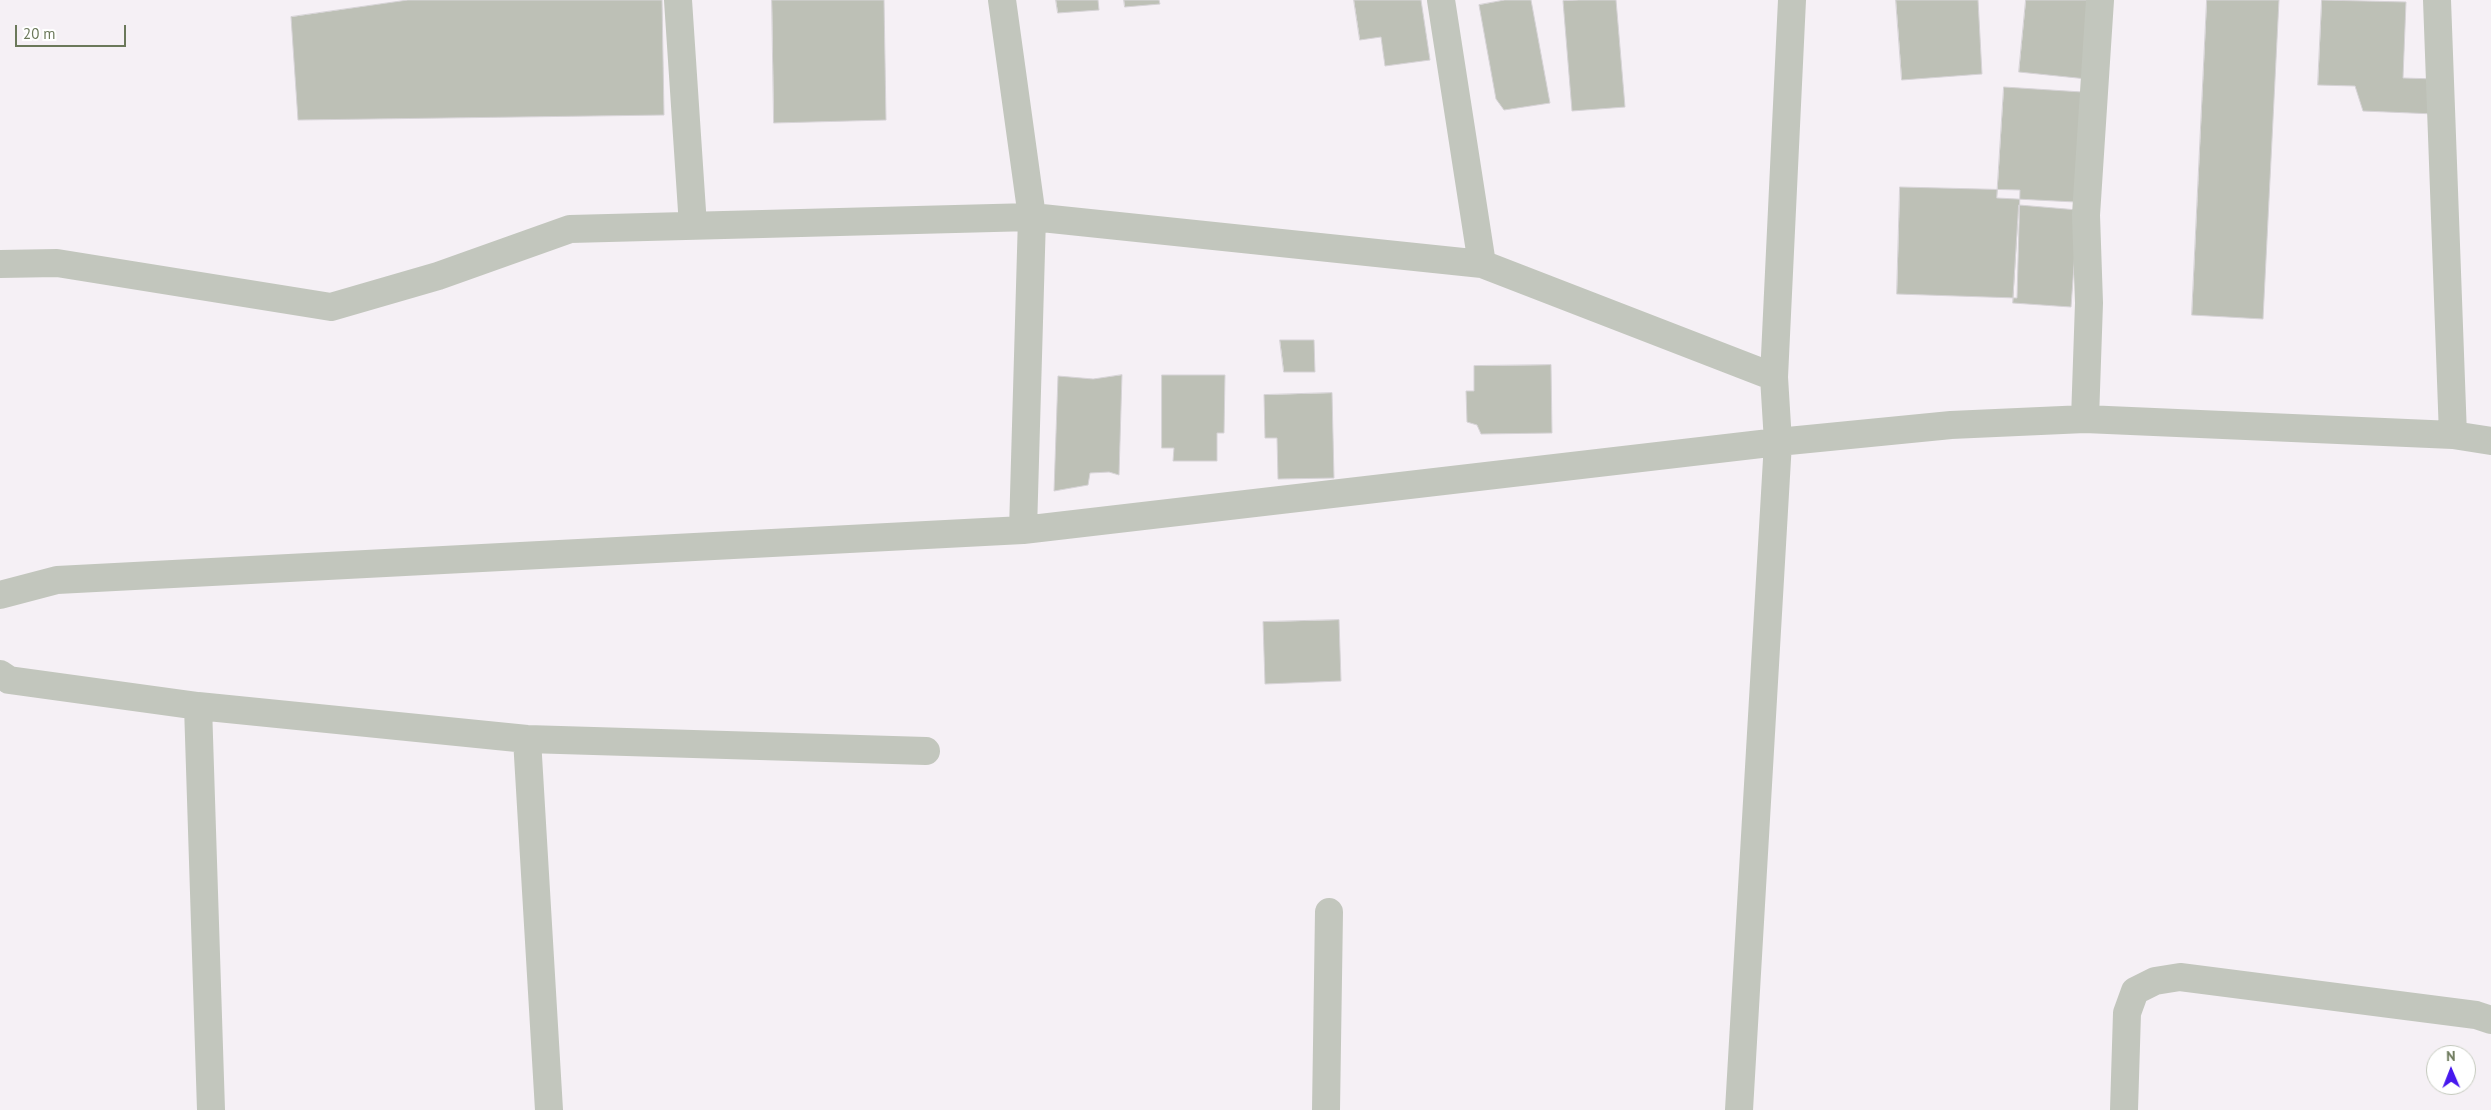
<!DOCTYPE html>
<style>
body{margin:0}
#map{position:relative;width:2491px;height:1110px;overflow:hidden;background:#f5f0f5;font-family:"PT Sans",sans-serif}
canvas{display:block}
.north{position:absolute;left:2426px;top:1045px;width:50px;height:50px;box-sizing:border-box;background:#fff;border:1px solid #c4c9bd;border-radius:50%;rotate:359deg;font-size:14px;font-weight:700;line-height:20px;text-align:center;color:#6b785a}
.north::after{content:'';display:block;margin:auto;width:18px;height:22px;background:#4718ee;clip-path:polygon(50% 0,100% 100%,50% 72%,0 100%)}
.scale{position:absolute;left:15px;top:25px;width:111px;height:22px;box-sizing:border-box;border:2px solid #6b785a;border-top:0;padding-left:6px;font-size:15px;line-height:18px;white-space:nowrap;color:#6b785a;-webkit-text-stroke:4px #fff;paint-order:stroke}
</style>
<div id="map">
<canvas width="2491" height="1110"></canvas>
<div class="north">N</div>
<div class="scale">20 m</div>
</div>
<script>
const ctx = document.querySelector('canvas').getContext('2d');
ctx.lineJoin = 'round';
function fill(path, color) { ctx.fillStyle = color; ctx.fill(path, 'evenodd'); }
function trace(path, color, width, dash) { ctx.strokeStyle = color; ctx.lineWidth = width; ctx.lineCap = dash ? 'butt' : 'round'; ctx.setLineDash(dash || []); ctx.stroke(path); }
const building = new Path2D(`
 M 408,0 L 662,0 L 664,115 L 298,120 L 291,17 Z
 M 772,0 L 884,0 L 886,120 L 774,123 Z
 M 1056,0 L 1098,0 L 1099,10 L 1058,13 Z
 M 1124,0 L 1159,0 L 1160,4 L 1125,7 Z
 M 1354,0 L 1421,0 L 1430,60 L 1385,66 L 1381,37 L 1360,40 Z
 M 1505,0 L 1531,0 L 1550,103 L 1504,110 L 1496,99 L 1479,5 Z
 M 1579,0 L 1616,0 L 1625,107 L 1572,111 L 1563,1 Z
 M 1896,0 L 1978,0 L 1982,74 L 1902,80 Z
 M 2026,0 L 2093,0 L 2087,79 L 2019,72 Z
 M 2207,0 L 2279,0 L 2263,319 L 2192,315 Z
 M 2322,0 L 2406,2 L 2403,78 L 2437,79 L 2435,114 L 2363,111 L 2355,86 L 2318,85 Z
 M 2004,87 L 2082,92 L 2075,202 L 1997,198 Z
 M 1900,187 L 2020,190 L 2017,298 L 1897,294 Z
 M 2019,205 L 2078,210 L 2071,307 L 2013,303 Z
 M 1280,340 L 1314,340 L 1315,372 L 1284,372 Z
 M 1551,365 L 1552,433 L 1481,434 L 1477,425 L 1467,422 L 1466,391 L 1474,391 L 1474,366 Z
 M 1122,375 L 1119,475 L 1109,472 L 1090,473 L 1088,485 L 1054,491 L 1058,376 L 1093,379 Z
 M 1162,375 L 1225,375 L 1224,433 L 1217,433 L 1217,461 L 1173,461 L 1174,448 L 1162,448 Z
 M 1332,393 L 1334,478 L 1278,479 L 1277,438 L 1265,438 L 1264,395 Z
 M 1339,620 L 1341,681 L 1265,684 L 1263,622 Z`);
fill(building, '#bdc0b6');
trace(building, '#d6d3d6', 1);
trace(new Path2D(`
 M 678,0 L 693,226
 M 1002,0 L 1032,217 L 1023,530
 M 1441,0 L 1482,264
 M 2437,0 L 2453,435
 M 0,264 L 57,263 L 331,307 L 438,276 L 570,229 L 1032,217 L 1482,264 L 1774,377
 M 2085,419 L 2089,303 L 2086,215 L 2100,0
 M 0,595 L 57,580 L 1023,530 L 1778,442 L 1951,425 L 2085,419 L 2453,435 L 2491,441
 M 0,674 L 9,680 L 198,706 L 527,739 L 926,751
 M 198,706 L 211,1110
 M 527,739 L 549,1110
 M 1326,1110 L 1329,912
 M 1739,1110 L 1778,442 L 1774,377 L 1792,0
 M 2124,1110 L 2127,1013 L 2135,991 L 2155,981 L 2180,977 L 2476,1015 L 2491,1020`), '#c2c6bd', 28);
</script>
